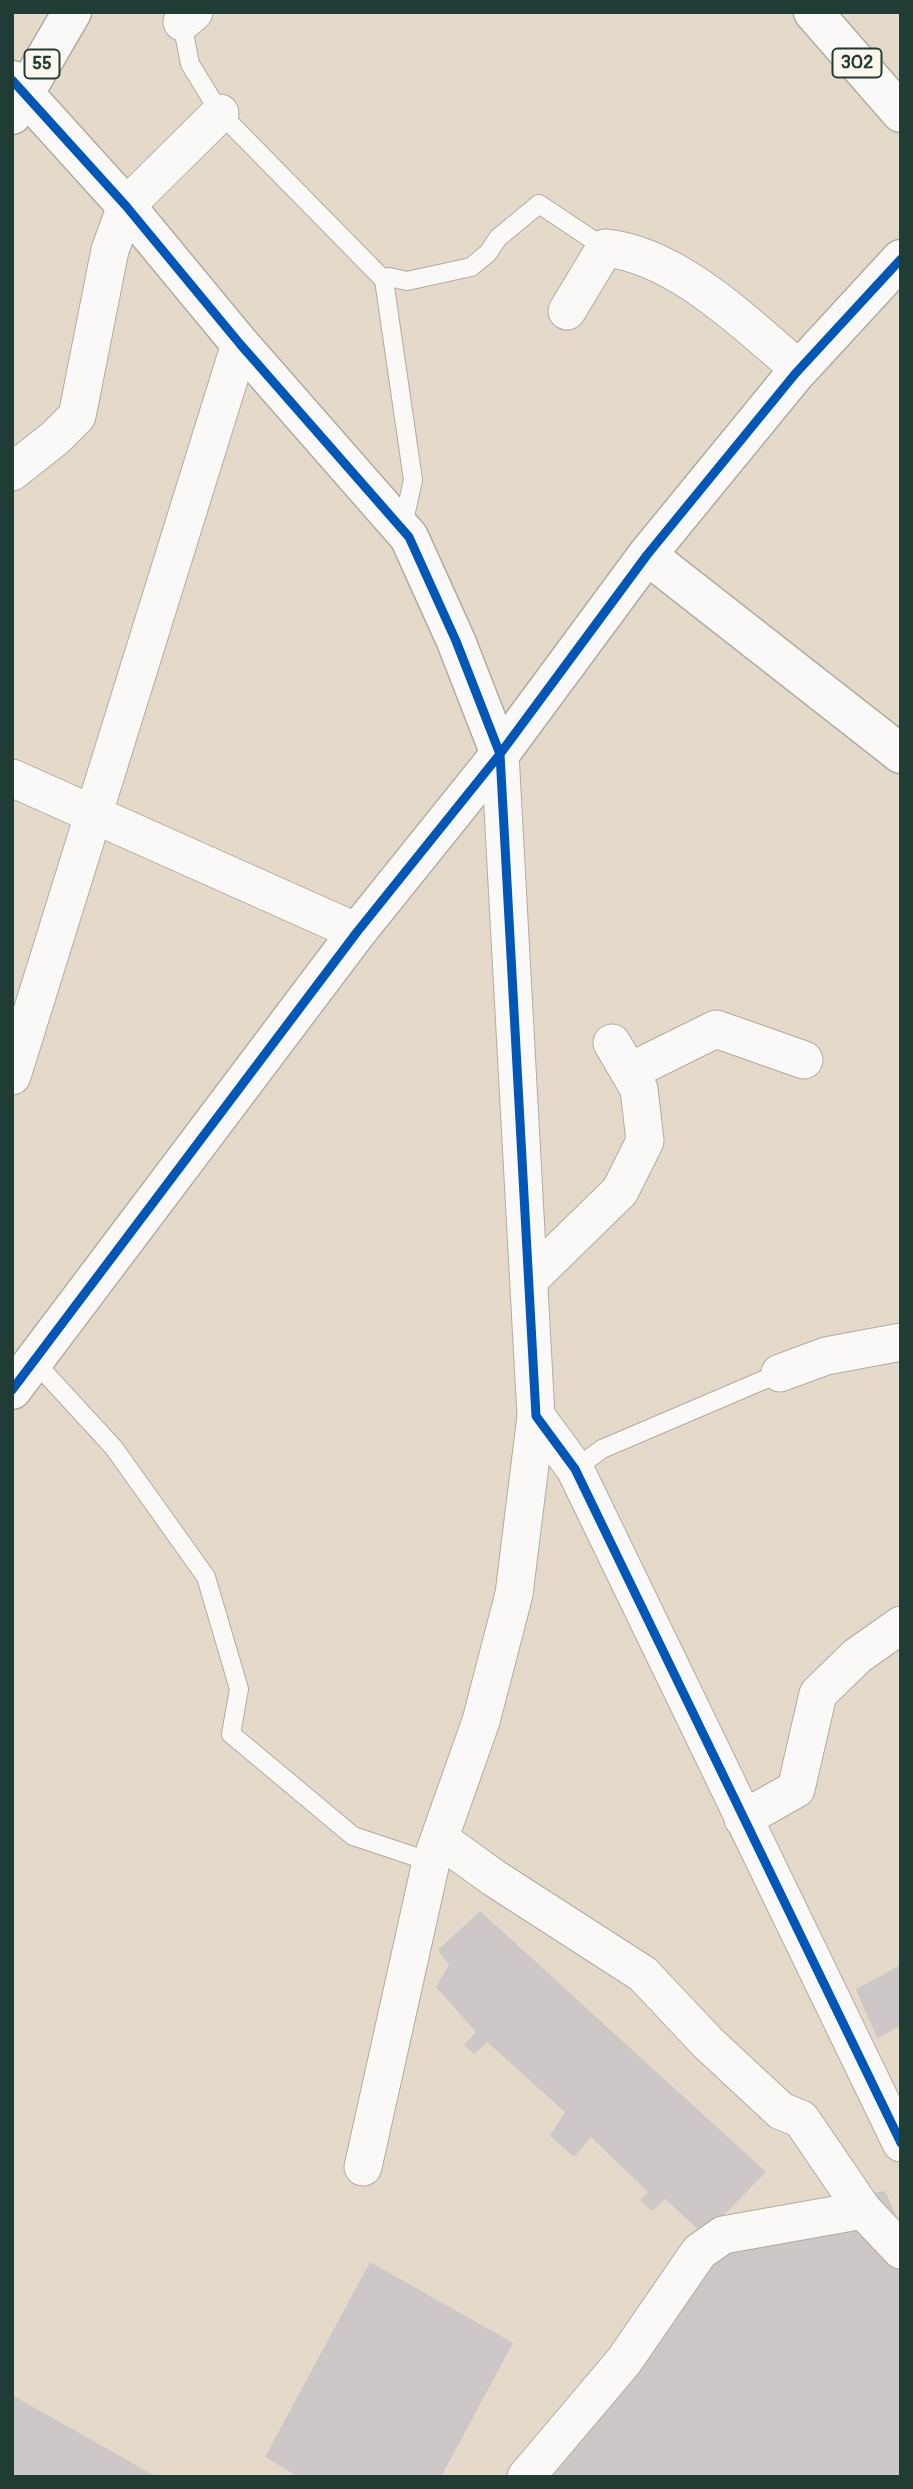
<!DOCTYPE html>
<style>
body{margin:0}
#map{position:relative;width:913px;height:2489px;overflow:hidden;background:#e5dac9;font-family:Pangolin,sans-serif}
canvas{display:block}
.frame{position:absolute;inset:0;border:14px solid #1f3d34;pointer-events:none}
</style>
<div id="map">
<canvas width="913" height="2489"></canvas>
<div class="frame"></div>
</div>
<script>
const ctx = document.querySelector('canvas').getContext('2d');
ctx.lineJoin = 'round';
function fill(path, color) { ctx.fillStyle = color; ctx.fill(path, 'evenodd'); }
function trace(path, color, width, dash) { ctx.strokeStyle = color; ctx.lineWidth = width; ctx.lineCap = dash ? 'butt' : 'round'; ctx.setLineDash(dash || []); ctx.stroke(path); }
function label(font, color, halo, rows, align = 'center') {
  ctx.font = font + ' Pangolin,sans-serif'; ctx.lineWidth = 6; ctx.setLineDash([]); ctx.textBaseline = 'middle'; ctx.strokeStyle = halo; ctx.fillStyle = color; for (const [text, x, y, turn = 0] of rows) {
    ctx.save(); ctx.translate(x, y); ctx.rotate((+turn || 0) * Math.PI / 180); ctx.textAlign = isNaN(turn) ? turn : align; if (halo) ctx.strokeText(text, 0, 0); ctx.fillText(text, 0, 0); ctx.restore();
  }
}
fill(new Path2D(`
 M 480,1911 L 766,2172 L 704,2235 L 665,2199 L 652,2211 L 640,2200 L 648,2192 L 591,2137 L 574,2157 L 550,2136 L 565,2112 L 487,2042 L 474,2054 L 464,2045 L 476,2032 L 436,1987 L 449,1965 L 438,1950 Z
 M 901,1965 L 901,2026 L 877,2038 L 856,1989 Z
 M 885,2191 L 901,2227 L 901,2477 L 536,2477 L 663,2285 L 775,2208 Z
 M 370,2262 L 513,2343 L 441,2477 L 299,2477 L 265,2457 Z
 M 12,2395 L 157,2477 L 12,2477 Z`), '#cdc7c8');
const lane = new Path2D(`
 M 181,18 L 190,64 L 220,113 L 384,280 L 413,480 L 402,530
 M 384,280 L 389,277 L 407,281 L 471,267 L 488,253 L 498,238 L 539,204 L 605,248
 M 35,1362 L 114,1448 L 206,1577 L 239,1689 L 231,1734 L 353,1836 L 431,1862
 M 575,1469 L 602,1449 L 780,1373`);
const street = new Path2D(`
 M 182,22 L 194,12
 M 567,311 L 605,248 C 677,255 746,324 799,369
 M 12,472 L 55,438 L 77,416 L 110,250 L 126,206 L 220,113
 M 500,754 L 536,1416 L 575,1469 L 901,2143
 M 12,778 L 357,932
 M 629,1072 L 716,1029 L 804,1060
 M 12,1076 L 240,344
 M 529,1280 L 620,1191 L 645,1141 L 639,1089 L 612,1043
 M 780,1373 L 826,1356 L 901,1342
 M 743,1819 L 796,1789 L 818,1694 L 857,1656 L 901,1625
 M 440,1839 L 494,1878 L 643,1974 L 708,2043 L 781,2111 L 801,2119 L 863,2210 L 901,2250
 M 363,2167 L 431,1862 L 481,1721 L 514,1594 L 536,1416
 M 526,2477 L 624,2361 L 699,2252 L 723,2235 L 863,2210`);
const secondary = new Path2D(`
 M 12,80 L 126,206 L 240,344 L 409,537 L 456,641 L 500,754
 M 647,555 L 901,754
 M 12,1390 L 357,932 L 500,754 L 647,555 L 795,374 L 901,259`);
const primary = new Path2D(`
 M 12,115 L 72,12`);
const highway = new Path2D(`
 M 813,12 L 901,113`);
trace(lane, '#b0aca1', 20);
trace(street, '#b0aca1', 39);
trace(secondary, '#b0aca1', 41);
trace(primary, '#b0aca1', 41);
trace(highway, '#b0aca1', 41);
trace(lane, '#fbf9f7', 18);
trace(street, '#fbf9f7', 37);
trace(secondary, '#fbf9f7', 38);
trace(primary, '#fbf9f7', 38);
trace(highway, '#fbf9f7', 38);
trace(new Path2D(`
 M 12,80 L 126,206 L 240,344 L 409,537 L 456,641 L 500,754 L 536,1416 L 575,1469 L 901,2143
 M 12,1390 L 357,932 L 500,754 L 647,555 L 795,374 L 901,259`), '#0057b8', 9);
for (const [x, y, w] of [
 [857,63,49],
 [42,64,35]
]) { const box = new Path2D(); box.roundRect(x - w / 2, y - 14.5, w, 29, 5); ctx.fillStyle = '#fbf7ec'; ctx.fill(box); trace(box, '#1f3d34', 2); }
label('bold 18px', '#1f3d34', null, [
 ["302",857,63],
 ["55",42,64]
]);
</script>
